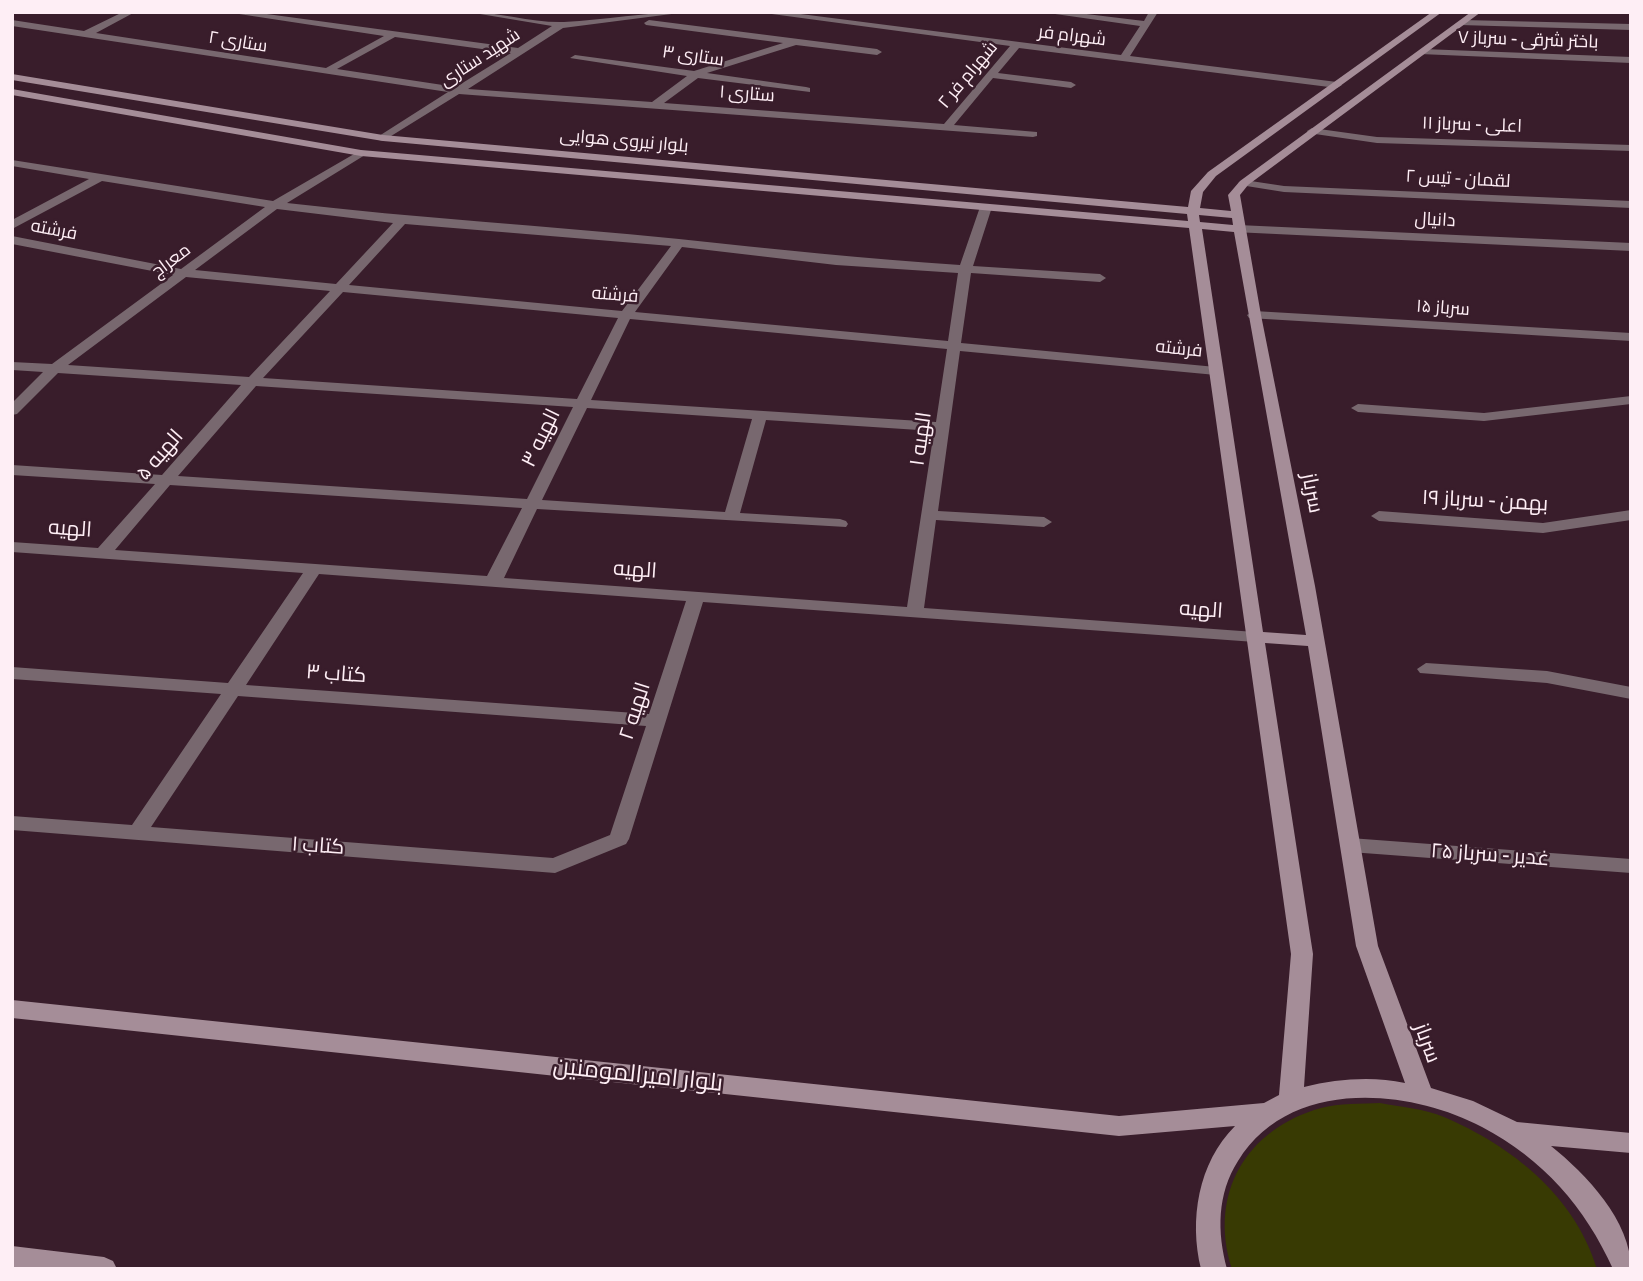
<!DOCTYPE html>
<meta charset="utf-8">
<style>
body{margin:0}
#map{position:relative;width:1643px;height:1281px;overflow:hidden;background:#391d2b;font-family:Literata,serif}
canvas{display:block}
.frame{position:absolute;inset:0;border:14px solid #feeef5;pointer-events:none}
</style>
<div id="map">
<canvas width="1643" height="1281"></canvas>
<div class="frame"></div>
</div>
<script>
const ctx = document.querySelector('canvas').getContext('2d');
ctx.lineJoin = 'round';
function fill(path, color) { ctx.fillStyle = color; ctx.fill(path, 'evenodd'); }
function label(font, color, halo, rows, align = 'center') {
  ctx.font = font + ' Literata,Cairo,serif'; ctx.lineWidth = 5; ctx.setLineDash([]); ctx.textBaseline = 'middle'; ctx.strokeStyle = halo; ctx.fillStyle = color; for (const [text, x, y, turn = 0] of rows) {
    ctx.save(); ctx.translate(x, y); ctx.rotate((+turn || 0) * Math.PI / 180); ctx.textAlign = isNaN(turn) ? turn : align; if (halo) ctx.strokeText(text, 0, 0); ctx.fillText(text, 0, 0); ctx.restore();
  }
}
fill(new Path2D(`
 M 1380,1103 C 1401,1107 1425,1109 1444,1117 C 1512,1146 1575,1196 1597,1269 L 1232,1269 C 1208,1194 1246,1129 1321,1108 C 1339,1103 1362,1104 1380,1103 Z`), '#383a03');
fill(new Path2D(`
 M 123,12 L 135,12 L 96,33 L 326,68 L 384,36 L 226,12 L 252,12 L 518,48 L 552,26 L 468,12 C 500,12 532,23 564,22 C 605,20 646,12 687,12 L 563,28 L 468,89 L 652,102 L 687,76 L 570,58 L 575,55 L 694,71 L 783,43 L 646,25 L 644,23 L 649,20 L 877,49 L 882,52 L 877,55 L 796,45 L 707,73 L 806,87 L 810,88 L 810,92 L 698,78 L 664,103 L 944,124 L 1010,46 L 757,12 L 785,12 L 1121,55 L 1140,26 L 1041,12 L 1070,12 L 1144,21 L 1149,12 L 1158,12 L 1130,56 L 1337,82 L 1342,85 L 1337,88 L 1019,48 L 998,73 L 1071,82 L 1076,85 L 1071,88 L 993,78 L 954,125 L 1037,132 L 1037,136 L 1033,137 L 459,94 L 383,141 L 379,140 L 379,136 L 448,92 L 12,26 L 12,20 L 84,31 ZM 395,37 L 511,53 L 456,87 L 337,69 Z
 M 1463,20 L 1631,24 L 1631,30 L 1460,25 L 1458,23 Z
 M 1423,49 L 1631,57 L 1631,63 L 1420,54 L 1418,52 Z
 M 1312,128 L 1377,137 L 1631,145 L 1631,151 L 1377,143 L 1308,133 L 1307,131 Z
 M 361,150 L 366,153 L 365,155 L 287,203 C 417,218 548,226 679,239 C 773,249 866,259 960,265 L 980,207 L 990,205 L 992,207 L 973,266 L 1100,274 L 1106,278 L 1100,282 L 971,273 L 961,343 L 1216,367 L 1223,371 L 1216,375 L 960,351 L 938,511 L 1044,517 L 1052,522 L 1044,527 L 936,520 L 924,608 L 1255,632 L 1264,637 L 1255,642 L 703,602 L 629,839 L 626,844 L 555,873 L 12,830 L 12,816 L 132,825 L 221,694 L 12,679 L 12,667 L 228,683 L 303,573 L 12,552 L 12,542 L 98,548 L 155,484 L 12,475 L 12,465 L 162,475 L 241,385 L 58,373 L 17,414 L 12,415 L 12,403 L 43,372 L 12,370 L 12,362 L 52,364 L 173,275 L 12,244 L 12,236 L 181,269 L 265,207 L 102,181 L 12,229 L 12,220 L 89,179 L 12,166 L 12,160 L 273,201 ZM 277,209 L 393,223 L 336,284 L 195,270 ZM 405,224 L 671,246 L 622,311 L 349,285 ZM 682,247 L 836,265 L 958,273 L 948,341 L 635,312 ZM 186,277 L 330,291 L 249,377 L 68,365 ZM 343,292 L 618,318 L 577,399 L 263,378 ZM 630,319 L 947,349 L 936,422 L 591,400 ZM 256,386 L 573,407 L 527,499 L 178,476 ZM 587,408 L 752,419 L 725,512 L 542,500 ZM 766,420 L 934,431 L 907,607 L 504,578 L 537,509 L 846,527 L 848,524 L 846,521 L 840,519 L 740,513 ZM 170,485 L 522,508 L 487,576 L 115,550 ZM 319,574 L 686,601 L 649,714 L 246,685 ZM 238,696 L 646,726 L 610,835 L 553,858 L 151,827 Z
 M 1244,180 L 1284,186 L 1631,201 L 1631,208 L 1284,192 L 1240,185 L 1238,183 Z
 M 1238,225 L 1631,243 L 1631,251 L 1234,232 L 1232,229 Z
 M 1254,311 L 1631,333 L 1631,341 L 1249,318 L 1247,315 Z
 M 1631,396 L 1631,404 L 1484,421 L 1358,412 L 1351,408 L 1358,404 L 1484,413 Z
 M 1631,510 L 1631,520 L 1543,533 L 1379,521 L 1371,516 L 1379,511 L 1543,523 Z
 M 1426,663 L 1547,671 L 1631,687 L 1631,699 L 1547,683 L 1420,673 L 1417,669 Z
 M 1350,838 L 1631,859 L 1631,873 L 1350,852 L 1343,850 L 1340,845 L 1343,840 Z`), '#78686f');
fill(new Path2D(`
 M 1432,12 L 1442,12 L 1216,176 L 1203,192 L 1200,208 L 1231,211 L 1228,195 L 1240,181 L 1471,12 L 1481,12 L 1248,185 L 1240,195 L 1261,315 L 1315,586 L 1378,946 L 1431,1088 L 1473,1101 L 1517,1122 L 1631,1133 L 1631,1153 L 1551,1146 C 1586,1174 1631,1221 1631,1269 L 1613,1269 C 1585,1207 1543,1159 1482,1127 C 1406,1087 1288,1079 1238,1161 C 1217,1194 1217,1232 1227,1269 L 1201,1269 C 1189,1220 1198,1163 1235,1126 L 1119,1136 L 12,1018 L 12,1000 L 1119,1116 L 1264,1103 L 1279,1095 L 1291,954 L 1189,228 L 361,156 L 12,95 L 12,89 L 361,150 L 1188,221 L 1187,214 L 383,141 L 12,80 L 12,74 L 383,135 L 1188,207 L 1191,191 L 1208,172 ZM 1199,215 L 1232,218 L 1233,225 L 1200,222 ZM 1202,229 L 1234,232 L 1306,635 L 1263,632 ZM 1265,643 L 1308,646 L 1356,946 L 1405,1083 C 1372,1076 1337,1079 1304,1087 L 1313,954 Z
 M 12,1246 L 104,1257 L 113,1261 L 117,1269 L 12,1269 Z`), '#a58d98');
label('18px', '#feeef5', '#391d2b', [
 ["شهرام فر",1072,36,7],
 ["باختر شرقی - سرباز ۷",1528,40,2],
 ["ستاری ۲",238,42,9],
 ["ستاری ۳",693,56,8],
 ["شهید ستاری",480,58,-33],
 ["شهرام فر ۲",968,75,-50],
 ["ستاری ۱",747,94,4],
 ["اعلی - سرباز ۱۱",1472,125,2],
 ["بلوار نیروی هوایی",624,141,5],
 ["لقمان - تیس ۲",1458,179,3],
 ["دانیال",1435,220,3],
 ["فرشته",54,230,11],
 ["معراج",171,261,-37],
 ["فرشته",615,295,5],
 ["سرباز ۱۵",1443,308,4],
 ["فرشته",1179,349,6]
]);
label('21px', '#feeef5', '#391d2b', [
 ["الهیه ۳",541,438,-64],
 ["الهیه ۱",921,439,-82],
 ["الهیه ۵",160,455,-49],
 ["سرباز",1312,493,79],
 ["بهمن - سرباز ۱۹",1485,501,3],
 ["الهیه",70,529,4],
 ["الهیه",635,570,4],
 ["الهیه",1201,610,4],
 ["کتاب ۳",336,674,4],
 ["الهیه ۲",635,711,-72],
 ["کتاب ۱",318,846,4],
 ["غدیر - سرباز ۲۵",1490,855,4],
 ["سرباز",1427,1043,70]
]);
label('24px', '#feeef5', '#391d2b', [
 ["بلوار امیرالمومنین",638,1075,6]
]);
</script>
